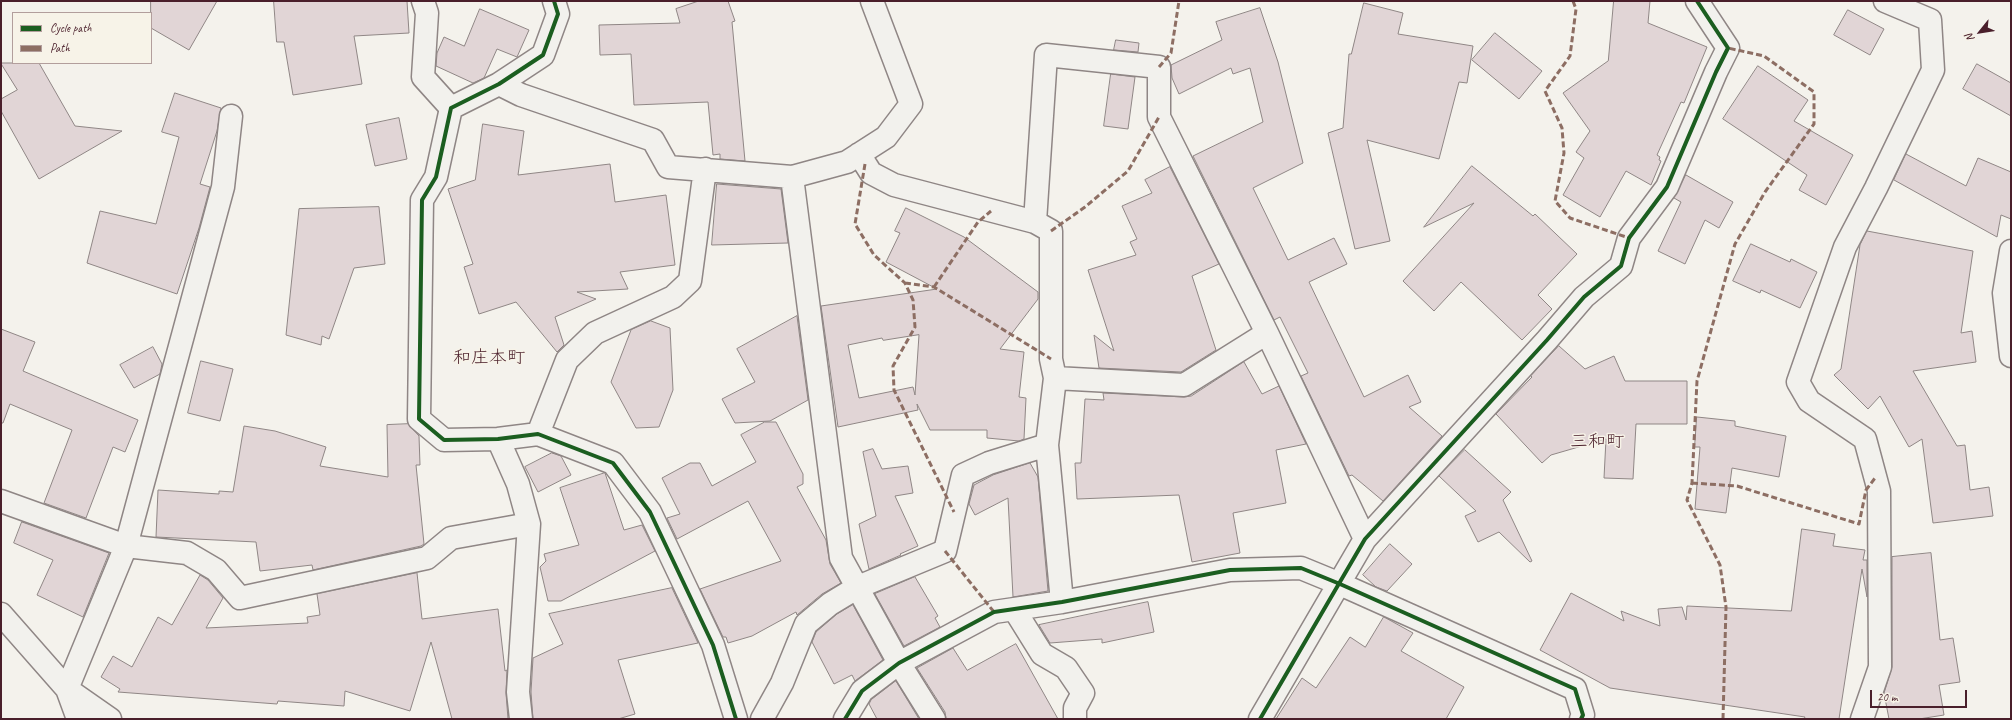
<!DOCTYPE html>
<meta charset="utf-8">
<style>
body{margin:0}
#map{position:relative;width:2012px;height:720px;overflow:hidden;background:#f4f2ec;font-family:Caveat,sans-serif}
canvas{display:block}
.frame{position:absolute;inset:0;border:2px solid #4a1f2b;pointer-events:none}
.legend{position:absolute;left:12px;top:12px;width:140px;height:52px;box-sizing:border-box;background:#f7f3e8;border:1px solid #b29e9c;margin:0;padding:5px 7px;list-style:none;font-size:12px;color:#4a1f2b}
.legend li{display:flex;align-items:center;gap:8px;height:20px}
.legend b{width:20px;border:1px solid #b29e9c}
.north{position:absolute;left:1960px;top:12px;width:40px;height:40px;-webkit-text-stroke:3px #f7f3e8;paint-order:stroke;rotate:240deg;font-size:11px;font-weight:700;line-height:16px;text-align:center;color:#4a1f2b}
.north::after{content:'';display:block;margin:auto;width:14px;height:18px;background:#4a1f2b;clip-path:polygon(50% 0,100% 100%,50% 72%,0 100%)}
.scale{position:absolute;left:1870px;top:690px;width:97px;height:18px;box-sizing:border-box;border:2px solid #4a1f2b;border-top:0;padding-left:5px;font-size:12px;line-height:14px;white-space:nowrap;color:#4a1f2b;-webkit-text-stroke:3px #f7f3e8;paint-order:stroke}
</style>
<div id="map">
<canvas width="2012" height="720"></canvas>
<div class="frame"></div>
<ul class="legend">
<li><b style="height:5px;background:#1b5e20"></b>Cycle path</li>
<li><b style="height:5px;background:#8d6e63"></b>Path</li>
</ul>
<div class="north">N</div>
<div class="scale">20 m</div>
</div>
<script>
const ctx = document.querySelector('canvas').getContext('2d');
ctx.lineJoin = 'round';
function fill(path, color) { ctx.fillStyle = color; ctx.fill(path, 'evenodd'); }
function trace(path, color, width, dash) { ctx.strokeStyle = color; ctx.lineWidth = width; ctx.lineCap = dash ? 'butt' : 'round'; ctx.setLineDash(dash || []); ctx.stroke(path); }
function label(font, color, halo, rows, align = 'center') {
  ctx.font = font + ' Caveat,"Klee One",sans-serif'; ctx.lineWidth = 3; ctx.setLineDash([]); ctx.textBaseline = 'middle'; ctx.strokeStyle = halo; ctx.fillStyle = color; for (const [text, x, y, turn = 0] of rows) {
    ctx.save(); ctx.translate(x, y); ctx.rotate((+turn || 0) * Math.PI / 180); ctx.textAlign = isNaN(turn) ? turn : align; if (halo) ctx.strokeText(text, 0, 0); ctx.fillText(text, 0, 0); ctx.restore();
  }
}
const building = new Path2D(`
 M 151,1 L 217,1 L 189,50 L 151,28 Z
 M 274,1 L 407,1 L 409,33 L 354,36 L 362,84 L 293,95 L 284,42 L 277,42 Z
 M 699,1 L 728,1 L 735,21 L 732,22 L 745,161 L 720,159 L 720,154 L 713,155 L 708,102 L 634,105 L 631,54 L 600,55 L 599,25 L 680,23 L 676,9 Z
 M 1614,1 L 1650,1 L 1648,23 L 1707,47 L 1684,103 L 1681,102 L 1657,155 L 1660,157 L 1659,160 L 1661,161 L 1651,185 L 1626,171 L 1600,217 L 1563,195 L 1584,158 L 1576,152 L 1590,131 L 1563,93 L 1608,61 Z
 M 1364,3 L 1403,13 L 1398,34 L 1473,46 L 1467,83 L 1459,82 L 1439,159 L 1367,140 L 1390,241 L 1355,249 L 1328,133 L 1343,128 L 1349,54 L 1351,54 Z
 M 1260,8 L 1278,62 L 1303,163 L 1253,188 L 1288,260 L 1334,238 L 1347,264 L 1309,282 L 1364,397 L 1408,375 L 1421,402 L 1409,407 L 1442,436 L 1383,501 L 1352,475 L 1349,476 L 1301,376 L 1308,373 L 1280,317 L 1274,320 L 1193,156 L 1263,122 L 1250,68 L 1233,74 L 1231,68 L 1179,94 L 1172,78 L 1171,65 L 1222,40 L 1216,22 Z
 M 480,9 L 529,30 L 517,57 L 497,49 L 484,78 L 473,83 L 436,66 L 437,53 L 444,37 L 464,46 Z
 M 1848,10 L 1884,29 L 1870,55 L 1834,35 Z
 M 1495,33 L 1542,71 L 1519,99 L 1472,60 Z
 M 1116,40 L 1139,43 L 1138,52 L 1114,50 Z
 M 1,63 L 39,63 L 75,126 L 122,131 L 39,179 L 1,111 L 1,99 L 17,90 Z
 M 1977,64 L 2011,83 L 2011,116 L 1963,89 Z
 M 1758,66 L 1808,100 L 1794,121 L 1853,155 L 1826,205 L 1799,190 L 1807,175 L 1723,119 Z
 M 1111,74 L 1135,77 L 1128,129 L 1104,126 Z
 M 175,93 L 221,108 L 217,131 L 200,184 L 210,187 L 199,228 L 177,294 L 87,263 L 100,211 L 156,224 L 179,137 L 162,132 Z
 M 399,118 L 407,159 L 375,166 L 366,125 Z
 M 483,124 L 524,131 L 518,175 L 610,164 L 615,202 L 666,195 L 675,265 L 620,272 L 628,289 L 577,292 L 596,299 L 555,317 L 564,345 L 557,352 L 516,302 L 479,314 L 464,267 L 473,264 L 448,189 L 475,180 Z
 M 1906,154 L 1966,186 L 1978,158 L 2011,172 L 2011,219 L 2001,215 L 1997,237 L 1894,180 Z
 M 1472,166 L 1533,216 L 1535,214 L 1577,254 L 1538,295 L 1552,309 L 1522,340 L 1461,282 L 1434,311 L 1403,281 L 1474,203 L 1424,227 Z
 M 1170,167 L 1219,264 L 1192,276 L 1216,350 L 1181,372 L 1099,368 L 1094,335 L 1114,351 L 1088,270 L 1136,255 L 1130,242 L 1137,239 L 1122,206 L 1152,193 L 1145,180 Z
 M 1686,175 L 1733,202 L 1719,228 L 1705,220 L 1685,264 L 1658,251 L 1681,202 L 1674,198 Z
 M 717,184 L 781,189 L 788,243 L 712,245 Z
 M 379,207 L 385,264 L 354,268 L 329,339 L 322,336 L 321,345 L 286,335 L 299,209 Z
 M 906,208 L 964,237 L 1038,292 L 1038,299 L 1000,349 L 1024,352 L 1019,397 L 1026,398 L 1024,439 L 1019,441 L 987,438 L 987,430 L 930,430 L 917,404 L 918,410 L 838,427 L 821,306 L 937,289 L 886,262 L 900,233 L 895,231 ZM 919,335 L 915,395 L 913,387 L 859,398 L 848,345 L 882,338 L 883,340 Z
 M 1867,231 L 1973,251 L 1961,333 L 1972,331 L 1976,362 L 1913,371 L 1957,446 L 1965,445 L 1970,490 L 1989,487 L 1993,516 L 1933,523 L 1922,439 L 1909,447 L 1880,396 L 1868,409 L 1834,375 L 1841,369 L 1860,245 Z
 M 1751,244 L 1790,262 L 1791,259 L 1817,272 L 1800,308 L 1761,290 L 1760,293 L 1733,281 Z
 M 797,316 L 808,400 L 770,421 L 735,423 L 722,399 L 755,382 L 737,349 Z
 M 651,321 L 670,328 L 673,390 L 659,427 L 636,428 L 611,382 L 631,330 Z
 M 1,329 L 35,342 L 23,371 L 138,420 L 125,452 L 113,447 L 86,518 L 44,503 L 72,430 L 10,404 L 3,423 L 1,423 Z
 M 1559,346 L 1585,369 L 1614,356 L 1625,381 L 1687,381 L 1687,424 L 1636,424 L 1633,479 L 1604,478 L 1606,439 L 1551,455 L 1542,463 L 1496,414 L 1532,377 L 1531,376 Z
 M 153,347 L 162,364 L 160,374 L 134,388 L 120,365 Z
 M 201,361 L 233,369 L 220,421 L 188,413 Z
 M 1244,362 L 1262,394 L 1279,386 L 1306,444 L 1276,450 L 1286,503 L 1233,513 L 1240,553 L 1192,562 L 1179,495 L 1077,499 L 1075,463 L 1081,463 L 1085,399 L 1104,400 L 1103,393 L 1184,397 L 1191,396 Z
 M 1697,417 L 1735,421 L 1735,426 L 1786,436 L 1779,477 L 1732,468 L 1726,513 L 1695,509 L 1700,447 L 1695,447 Z
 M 765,422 L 776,422 L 803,474 L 803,484 L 797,487 L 826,540 L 830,564 L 841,583 L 822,594 L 797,615 L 796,612 L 752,636 L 728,643 L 726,637 L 723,637 L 700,589 L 781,561 L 748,501 L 677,539 L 667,518 L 680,514 L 662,478 L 690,463 L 700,463 L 712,486 L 756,462 L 741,435 Z
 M 408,424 L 419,436 L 420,465 L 416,465 L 424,544 L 421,546 L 313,570 L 312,565 L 260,571 L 256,542 L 156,537 L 158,490 L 219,494 L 219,491 L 233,492 L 244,426 L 275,431 L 326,447 L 320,466 L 388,477 L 387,425 Z
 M 873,449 L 882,469 L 908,466 L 913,493 L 895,496 L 918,546 L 900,554 L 901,555 L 869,569 L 859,524 L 876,516 L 863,452 Z
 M 1465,450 L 1511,492 L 1503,500 L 1532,561 L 1530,562 L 1499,532 L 1478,542 L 1465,516 L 1476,511 L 1439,476 Z
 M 552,453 L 561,456 L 571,475 L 538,492 L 525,467 Z
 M 1030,463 L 1038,477 L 1048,591 L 1013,597 L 1008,498 L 975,515 L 969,504 L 974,485 L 993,475 Z
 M 605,473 L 624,530 L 642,525 L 655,551 L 561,601 L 548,601 L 540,567 L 546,561 L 544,554 L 579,545 L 560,488 Z
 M 22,522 L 109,553 L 83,617 L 37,595 L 53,560 L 14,543 Z
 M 1802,529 L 1835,534 L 1833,546 L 1865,550 L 1863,560 L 1867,560 L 1867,597 L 1862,569 L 1839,719 L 1804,719 L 1805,717 L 1610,688 L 1540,650 L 1571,593 L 1624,621 L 1621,611 L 1660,626 L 1658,609 L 1682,607 L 1686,620 L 1687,606 L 1791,611 Z
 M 1390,544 L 1412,564 L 1387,591 L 1376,587 L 1363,575 Z
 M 1931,553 L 1940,640 L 1953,638 L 1960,682 L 1939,685 L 1944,715 L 1919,719 L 1889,719 L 1884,693 L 1892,667 L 1892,557 Z
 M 417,573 L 422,619 L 498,609 L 505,671 L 507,670 L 506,693 L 508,719 L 452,719 L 431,642 L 410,711 L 345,691 L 344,706 L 278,701 L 277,704 L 118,692 L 120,689 L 101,677 L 113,656 L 132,667 L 158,617 L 172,625 L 200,575 L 208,580 L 223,598 L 206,628 L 308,623 L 307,617 L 320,615 L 317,594 Z
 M 915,577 L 938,616 L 935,618 L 940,627 L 904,646 L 875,594 Z
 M 672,588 L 698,643 L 618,660 L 635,714 L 618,719 L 533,719 L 531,692 L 533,658 L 563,644 L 549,614 Z
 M 1148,602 L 1154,632 L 1102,643 L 1102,639 L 1050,643 L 1039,625 Z
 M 853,605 L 883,660 L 855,681 L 852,675 L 834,684 L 812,642 L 816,632 L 837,614 Z
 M 1384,617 L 1413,633 L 1401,651 L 1464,687 L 1446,719 L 1276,719 L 1302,678 L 1316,688 L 1350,637 L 1365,647 Z
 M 1016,644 L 1058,719 L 946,719 L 945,712 L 917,668 L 953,648 L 967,670 Z
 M 896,681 L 919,719 L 877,719 L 869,704 L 871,700 Z`);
fill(building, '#e1d5d6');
trace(building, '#8f8685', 1);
const minor = new Path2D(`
 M 423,1 L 427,13 L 423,77 L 451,108
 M 554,1 L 558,14 L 543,55 L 499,84 L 451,108 L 436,177 L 422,200 L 419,419 L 444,440 L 498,439 L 538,434 L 613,463 L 650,512 L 713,645 L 736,719
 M 499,84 L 521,95 L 653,140 L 668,167 L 792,177 L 841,558 L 899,663 L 934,719
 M 859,154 L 871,173 L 894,185 L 1035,222 L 1051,231 L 1051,359 L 1055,378 L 1047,445 L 1062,602
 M 792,177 L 847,162 L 886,137 L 911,104 L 872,1
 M 1035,222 L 1046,55 L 1159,67 L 1159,117 L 1267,333 L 1365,539
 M 2011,251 L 2004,293 L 2011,356
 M 1055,378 L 1184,385 L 1267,333
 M 538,434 L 567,360 L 595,333 L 673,297 L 690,281 L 705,169
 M 498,439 L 518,484 L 529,524 L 518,692 L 521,719
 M 1,501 L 126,546 L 187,553 L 216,570 L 240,598 L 427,558 L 451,538 L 529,524
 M 1014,609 L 1042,654 L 1066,668 L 1083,693 L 1075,708 L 1075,719
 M 1,614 L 67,689 L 78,719
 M 110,719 L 67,689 L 126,546 L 223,187 L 231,116
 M 762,719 L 782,683 L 806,624 L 830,604 L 858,587 L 945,551 L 963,475 L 989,463 L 1047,445
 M 845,719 L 862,691 L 899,663 L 994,612 L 1062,602 L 1230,570 L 1301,568 L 1340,584 L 1575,689 L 1583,715 L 1581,719
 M 1260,719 L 1365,539 L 1547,340 L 1584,297 L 1621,266 L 1629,238 L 1667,187 L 1716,72 L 1728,48 L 1697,1
 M 1862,719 L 1880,667 L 1879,491 L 1865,439 L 1809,401 L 1798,382 L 1845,247 L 1876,188 L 1933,70 L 1930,20 L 1885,1`);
trace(minor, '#8f8685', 25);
trace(minor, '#f2f1ed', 22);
trace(new Path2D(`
 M 1573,1 L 1576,9 L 1570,56 L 1545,91 L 1562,128 L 1564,153 L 1555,201 L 1570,218 L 1629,238
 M 1159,67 L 1171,53 L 1179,1
 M 865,164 L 855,224 L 874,255 L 905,283 L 913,300 L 915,327 L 893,366 L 894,390 L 954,512
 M 1051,231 L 1085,207 L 1128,171 L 1159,117
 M 905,283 L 934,287 L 1051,359
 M 934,287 L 978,222 L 991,211
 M 1692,483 L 1737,486 L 1859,524 L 1866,490 L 1875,478
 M 945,551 L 994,612
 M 1723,719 L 1726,607 L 1720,565 L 1687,500 L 1692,483 L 1697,381 L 1735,244 L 1765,192 L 1814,124 L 1814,92 L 1764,56 L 1728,48`), '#8d6e63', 3, [6, 3]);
trace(new Path2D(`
 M 554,1 L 558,14 L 543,55 L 499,84 L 451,108 L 436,177 L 422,200 L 419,419 L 444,440 L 498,439 L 538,434 L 613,463 L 650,512 L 713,645 L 736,719
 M 845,719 L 862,691 L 899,663 L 994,612 L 1062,602 L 1230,570 L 1301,568 L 1340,584 L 1575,689 L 1583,715 L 1581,719
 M 1260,719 L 1365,539 L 1547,340 L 1584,297 L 1621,266 L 1629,238 L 1667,187 L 1716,72 L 1728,48 L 1697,1`), '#1b5e20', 4);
label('18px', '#4a1f2b', '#f7f3e8', [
 ["和庄本町",489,358],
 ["三和町",1597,442]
]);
</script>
